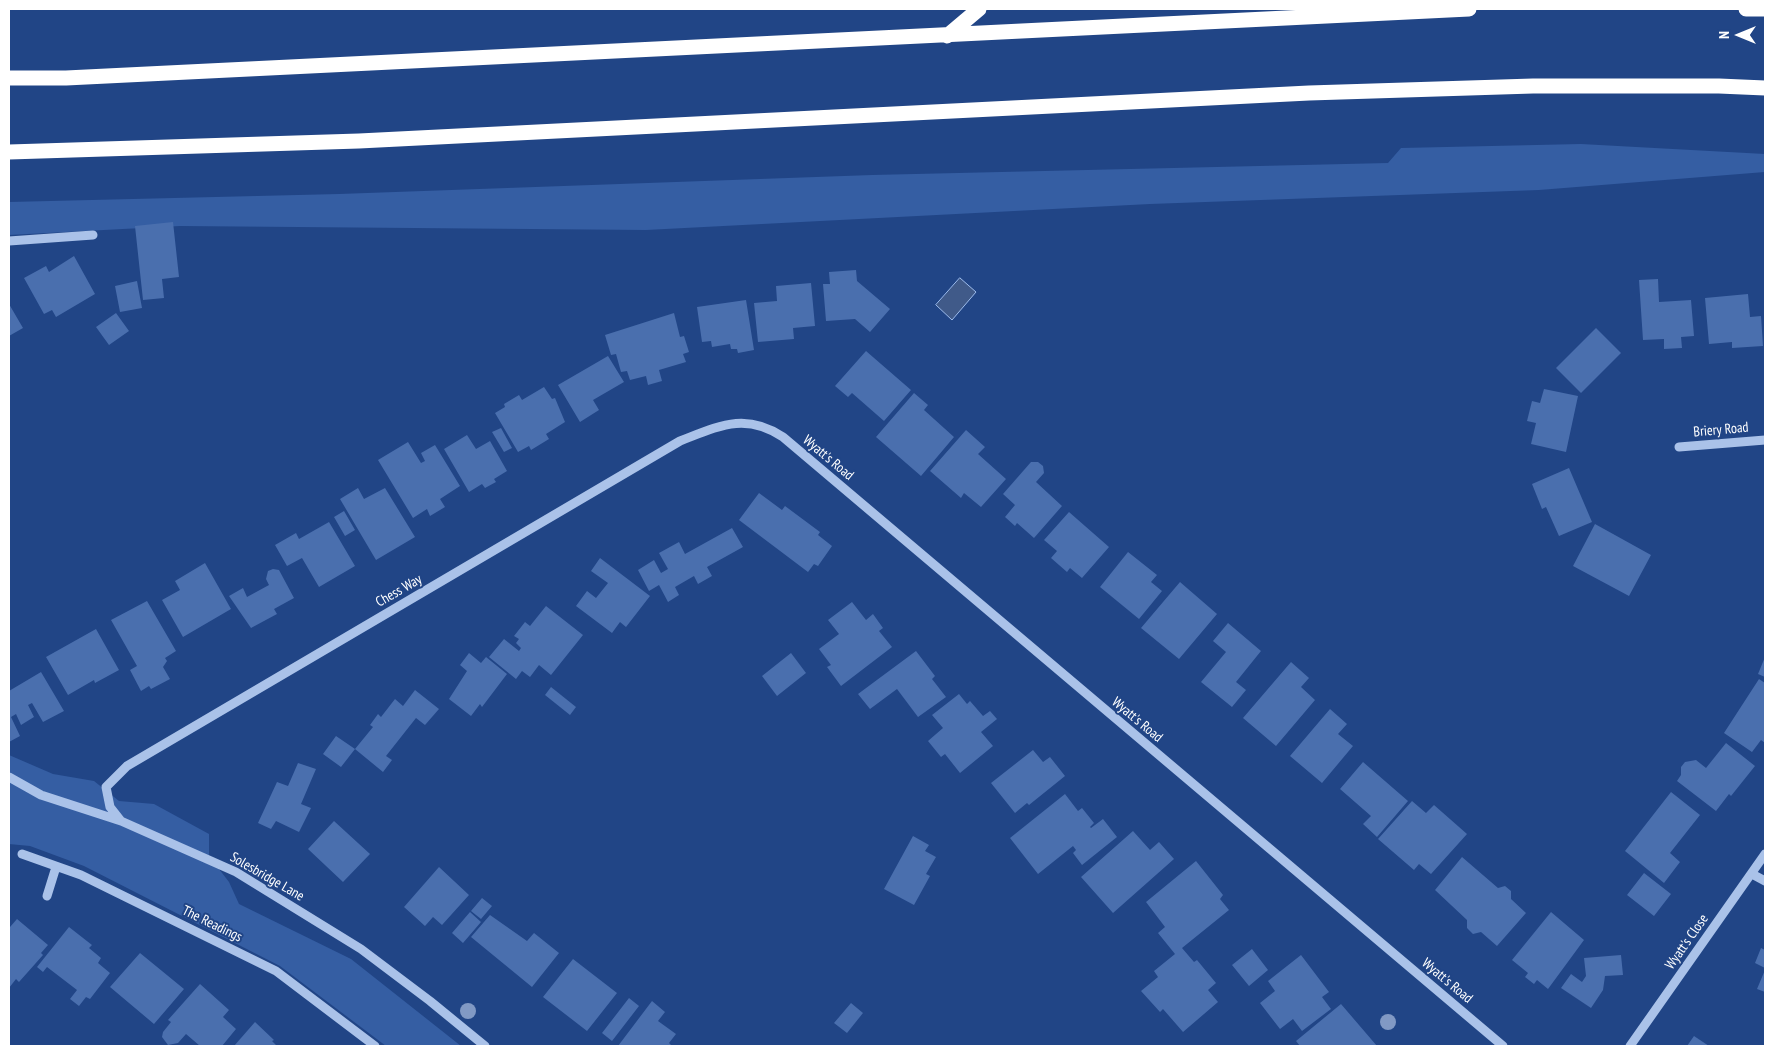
<!DOCTYPE html>
<style>
body{margin:0}
#map{position:relative;width:1774px;height:1055px;overflow:hidden;background:#214586;font-family:"PT Sans Narrow",sans-serif}
canvas{display:block}
.frame{position:absolute;inset:0;border:10px solid #fff;pointer-events:none}
.north{position:absolute;left:1714px;top:10px;width:50px;height:50px;-webkit-text-stroke:4px #214586;paint-order:stroke;rotate:270deg;font-size:14px;font-weight:700;line-height:20px;text-align:center;color:#fff}
.north::after{content:'';display:block;margin:auto;width:18px;height:22px;background:#fff;clip-path:polygon(50% 0,100% 100%,50% 72%,0 100%)}
</style>
<div id="map">
<canvas width="1774" height="1055"></canvas>
<div class="frame"></div>
<div class="north">N</div>
</div>
<script>
const ctx = document.querySelector('canvas').getContext('2d');
ctx.lineJoin = 'round';
function fill(path, color) { ctx.fillStyle = color; ctx.fill(path, 'evenodd'); }
function trace(path, color, width, dash) { ctx.strokeStyle = color; ctx.lineWidth = width; ctx.lineCap = dash ? 'butt' : 'round'; ctx.setLineDash(dash || []); ctx.stroke(path); }
function label(font, color, halo, rows, align = 'center') {
  ctx.font = font + ' "PT Sans Narrow",sans-serif'; ctx.lineWidth = 4; ctx.setLineDash([]); ctx.textBaseline = 'middle'; ctx.strokeStyle = halo; ctx.fillStyle = color; for (const [text, x, y, turn = 0] of rows) {
    ctx.save(); ctx.translate(x, y); ctx.rotate((+turn || 0) * Math.PI / 180); ctx.textAlign = isNaN(turn) ? turn : align; if (halo) ctx.strokeText(text, 0, 0); ctx.fillText(text, 0, 0); ctx.restore();
  }
}
fill(new Path2D(`
 M 1581,144 L 1765,154 L 1765,172 L 1539,190 L 1150,204 L 646,230 L 180,226 L 9,235 L 9,202 L 339,194 L 872,175 L 1388,163 L 1401,148 Z
 M 9,755 L 53,774 L 94,781 L 119,801 L 154,804 L 209,834 L 209,856 L 229,882 L 239,904 L 351,959 L 461,1046 L 386,1046 L 280,966 L 84,866 L 30,846 L 9,844 Z`), '#355ea3');
const water = new Path2D(`
 M 960,278 L 976,292 L 952,320 L 936,305 Z`);
fill(water, '#405a89');
trace(water, '#9ebceb', 1);
fill(new Path2D(`
 M 173,222 L 179,277 L 162,279 L 164,298 L 143,300 L 135,226 Z
 M 74,256 L 95,294 L 56,317 L 52,310 L 44,314 L 24,278 L 46,266 L 49,272 Z
 M 856,270 L 857,281 L 890,309 L 870,332 L 855,319 L 826,321 L 823,284 L 830,284 L 829,272 Z
 M 1658,279 L 1659,302 L 1691,300 L 1694,336 L 1681,337 L 1682,348 L 1664,349 L 1664,339 L 1643,340 L 1639,280 Z
 M 137,281 L 142,308 L 120,312 L 115,286 Z
 M 811,283 L 815,326 L 793,328 L 794,339 L 758,342 L 754,303 L 777,301 L 776,286 Z
 M 1748,294 L 1750,317 L 1761,316 L 1763,346 L 1732,348 L 1732,342 L 1709,344 L 1705,298 Z
 M 746,300 L 754,350 L 738,353 L 737,349 L 731,349 L 730,344 L 712,347 L 711,341 L 702,342 L 697,307 Z
 M 9,304 L 23,328 L 9,336 Z
 M 116,313 L 129,331 L 109,345 L 96,327 Z
 M 674,313 L 680,337 L 684,336 L 689,352 L 683,354 L 686,362 L 659,370 L 662,381 L 648,385 L 646,376 L 630,380 L 627,371 L 621,372 L 616,354 L 611,355 L 605,335 Z
 M 1596,328 L 1621,353 L 1581,393 L 1556,368 Z
 M 866,351 L 911,390 L 884,421 L 852,393 L 848,397 L 835,386 Z
 M 608,356 L 624,382 L 593,400 L 599,410 L 580,422 L 558,385 Z
 M 544,387 L 552,399 L 555,398 L 565,422 L 546,434 L 549,439 L 531,450 L 529,446 L 518,452 L 495,413 L 505,407 L 504,404 L 519,395 L 522,400 Z
 M 1544,389 L 1578,396 L 1566,452 L 1531,444 L 1536,423 L 1527,421 L 1532,401 L 1540,403 Z
 M 914,393 L 928,405 L 924,410 L 954,437 L 921,476 L 876,437 Z
 M 501,428 L 512,448 L 504,452 L 492,432 Z
 M 966,430 L 985,447 L 978,454 L 1006,479 L 981,507 L 964,493 L 961,498 L 930,471 Z
 M 467,435 L 476,449 L 490,441 L 507,471 L 494,479 L 496,482 L 485,488 L 482,484 L 469,492 L 444,449 Z
 M 408,442 L 421,463 L 425,461 L 421,453 L 435,445 L 460,486 L 440,499 L 445,507 L 430,516 L 427,509 L 413,518 L 378,460 Z
 M 1031,462 L 1038,462 L 1043,466 L 1044,473 L 1036,482 L 1062,506 L 1034,538 L 1017,523 L 1015,526 L 1005,517 L 1015,505 L 1003,494 Z
 M 1569,468 L 1592,522 L 1559,536 L 1546,507 L 1542,509 L 1532,484 Z
 M 358,488 L 364,499 L 385,488 L 415,537 L 376,560 L 340,499 Z
 M 759,493 L 782,510 L 785,506 L 820,532 L 818,535 L 832,546 L 818,566 L 814,564 L 808,572 L 739,520 Z
 M 344,511 L 355,530 L 345,536 L 334,517 Z
 M 1069,512 L 1109,547 L 1082,578 L 1070,568 L 1067,572 L 1051,558 L 1057,551 L 1044,540 Z
 M 329,522 L 355,566 L 319,587 L 302,558 L 287,566 L 275,545 L 296,533 L 299,539 Z
 M 1595,524 L 1651,555 L 1629,596 L 1573,566 Z
 M 732,528 L 743,547 L 707,567 L 712,576 L 698,584 L 694,576 L 675,587 L 679,595 L 668,602 L 659,585 L 649,591 L 638,570 L 654,560 L 661,573 L 668,569 L 659,553 L 679,542 L 685,554 Z
 M 1128,552 L 1157,575 L 1151,582 L 1162,591 L 1139,619 L 1100,587 Z
 M 600,558 L 650,596 L 626,627 L 620,622 L 612,633 L 576,606 L 587,591 L 596,598 L 608,583 L 591,571 Z
 M 205,563 L 231,609 L 183,637 L 162,600 L 180,590 L 175,581 Z
 M 273,569 L 279,570 L 294,598 L 274,609 L 277,614 L 251,628 L 229,596 L 243,588 L 247,597 L 269,585 L 266,579 L 268,571 Z
 M 1180,582 L 1217,614 L 1179,659 L 1141,628 Z
 M 147,601 L 176,651 L 165,658 L 167,661 L 163,667 L 170,679 L 151,689 L 149,686 L 141,691 L 130,670 L 137,666 L 111,620 Z
 M 852,602 L 866,620 L 873,614 L 883,628 L 879,631 L 892,647 L 841,686 L 827,667 L 831,665 L 819,649 L 839,634 L 828,620 Z
 M 546,606 L 583,635 L 551,675 L 539,665 L 530,677 L 522,671 L 516,679 L 489,657 L 504,639 L 519,651 L 521,648 L 516,643 L 519,639 L 514,636 L 525,622 L 530,626 Z
 M 1228,623 L 1261,651 L 1236,682 L 1246,690 L 1232,707 L 1201,682 L 1226,652 L 1213,641 Z
 M 96,629 L 119,670 L 95,683 L 94,680 L 68,695 L 46,657 Z
 M 916,651 L 935,676 L 932,679 L 946,697 L 918,717 L 897,689 L 870,709 L 858,694 Z
 M 469,653 L 481,663 L 486,657 L 507,674 L 482,707 L 480,704 L 471,716 L 449,699 L 467,671 L 460,665 Z
 M 791,653 L 806,673 L 777,696 L 762,676 Z
 M 1765,657 L 1765,677 L 1758,674 Z
 M 1291,662 L 1309,678 L 1301,687 L 1315,700 L 1276,746 L 1243,718 Z
 M 41,672 L 64,711 L 43,722 L 32,703 L 28,705 L 34,717 L 21,725 L 16,714 L 11,717 L 20,736 L 9,742 L 9,691 Z
 M 1759,679 L 1765,683 L 1765,743 L 1761,740 L 1752,752 L 1724,733 Z
 M 551,687 L 576,707 L 570,715 L 545,695 Z
 M 415,690 L 439,709 L 425,725 L 416,718 L 386,756 L 392,760 L 383,772 L 355,749 L 373,727 L 370,725 L 378,714 L 381,717 L 395,699 L 403,706 Z
 M 959,694 L 967,704 L 970,701 L 983,716 L 990,711 L 997,719 L 981,732 L 993,746 L 960,773 L 945,754 L 941,757 L 928,741 L 943,728 L 932,715 Z
 M 1330,709 L 1347,724 L 1338,734 L 1353,746 L 1322,783 L 1290,756 Z
 M 336,736 L 355,749 L 341,767 L 323,754 Z
 M 1726,743 L 1755,766 L 1731,796 L 1729,794 L 1716,811 L 1677,781 L 1681,775 L 1681,767 L 1685,762 L 1696,760 L 1706,768 Z
 M 1033,750 L 1043,762 L 1050,757 L 1065,776 L 1029,805 L 1027,803 L 1015,813 L 991,783 Z
 M 1363,762 L 1408,801 L 1377,837 L 1363,824 L 1371,816 L 1340,789 Z
 M 298,763 L 316,769 L 301,804 L 311,808 L 299,832 L 276,821 L 271,829 L 258,823 L 277,782 L 288,786 Z
 M 1671,792 L 1700,815 L 1670,853 L 1680,862 L 1664,883 L 1625,851 Z
 M 1065,794 L 1078,811 L 1082,808 L 1094,823 L 1090,827 L 1091,828 L 1103,819 L 1117,837 L 1082,865 L 1073,853 L 1076,850 L 1073,846 L 1038,874 L 1010,838 Z
 M 1412,801 L 1426,813 L 1434,805 L 1467,834 L 1431,874 L 1419,864 L 1414,870 L 1378,839 Z
 M 334,821 L 370,854 L 343,882 L 308,849 Z
 M 1133,831 L 1150,850 L 1159,842 L 1174,859 L 1113,913 L 1081,877 Z
 M 913,836 L 929,845 L 925,851 L 936,857 L 926,874 L 930,876 L 914,905 L 884,889 Z
 M 1462,857 L 1498,888 L 1505,886 L 1511,891 L 1511,899 L 1526,913 L 1497,946 L 1481,932 L 1473,934 L 1467,928 L 1467,920 L 1435,890 Z
 M 1196,861 L 1223,895 L 1220,899 L 1229,910 L 1182,948 L 1194,962 L 1197,960 L 1216,983 L 1208,990 L 1218,1002 L 1183,1032 L 1163,1009 L 1160,1012 L 1141,991 L 1158,977 L 1154,971 L 1175,954 L 1158,933 L 1165,927 L 1146,902 Z
 M 439,867 L 469,895 L 442,925 L 433,917 L 425,926 L 404,907 Z
 M 1644,873 L 1671,894 L 1654,916 L 1627,895 Z
 M 482,898 L 492,906 L 481,919 L 471,911 Z
 M 470,912 L 481,922 L 463,943 L 452,933 Z
 M 1551,912 L 1584,940 L 1548,989 L 1537,980 L 1534,984 L 1525,977 L 1528,973 L 1512,960 Z
 M 490,915 L 527,941 L 534,933 L 559,953 L 532,987 L 471,937 Z
 M 17,919 L 48,945 L 41,953 L 43,955 L 19,982 L 16,979 L 9,988 L 9,926 L 10,927 Z
 M 69,927 L 92,945 L 89,948 L 101,958 L 98,963 L 110,973 L 90,999 L 86,997 L 79,1006 L 70,999 L 77,990 L 47,967 L 43,972 L 37,967 Z
 M 1761,948 L 1765,950 L 1765,968 L 1755,963 Z
 M 1252,949 L 1268,970 L 1249,986 L 1232,965 Z
 M 140,953 L 184,989 L 154,1024 L 110,987 Z
 M 1301,955 L 1329,992 L 1322,997 L 1331,1009 L 1302,1031 L 1293,1019 L 1280,1029 L 1260,1003 L 1275,991 L 1268,981 Z
 M 1621,955 L 1623,975 L 1605,976 L 1603,990 L 1591,1008 L 1561,988 L 1571,974 L 1582,982 L 1586,976 L 1584,958 Z
 M 573,959 L 617,993 L 587,1031 L 543,997 Z
 M 1765,970 L 1765,992 L 1757,989 Z
 M 200,984 L 229,1010 L 223,1017 L 236,1029 L 222,1046 L 200,1046 L 186,1034 L 178,1043 L 168,1045 L 162,1037 L 163,1032 L 171,1022 L 168,1020 Z
 M 629,998 L 639,1006 L 612,1041 L 602,1033 Z
 M 652,1001 L 665,1012 L 658,1021 L 676,1034 L 669,1043 L 671,1045 L 618,1046 Z
 M 851,1003 L 863,1013 L 847,1033 L 834,1023 Z
 M 1341,1004 L 1377,1046 L 1300,1046 L 1296,1041 Z
 M 255,1022 L 274,1040 L 272,1041 L 277,1046 L 234,1046 Z
 M 1694,1036 L 1709,1046 L 1687,1046 Z`), '#4a6fae');
trace(new Path2D(`
 M 9,241 L 93,235
 M 1679,447 L 1765,440
 M 9,777 L 41,795 L 121,821 L 236,872 L 361,949 L 430,1001 L 485,1046
 M 121,821 L 110,807 L 106,787 L 127,766 L 680,441 C 719,426 745,412 783,437 L 1503,1046
 M 22,854 L 81,875 L 276,971 L 375,1046
 M 1752,874 L 1765,881
 M 47,896 L 56,867
 M 1630,1046 L 1765,854`), '#aac2e9', 9);
trace(new Path2D(`
 M 1746,9 L 1765,9
 M 947,36 L 979,9
 M 9,78 L 66,78 L 1469,9
 M 9,152 L 359,141 L 1309,93 L 1533,86 L 1719,86 L 1765,88`), '#fff', 15);
ctx.fillStyle = '#8199c4';
for (const [x, y] of [
 [468,1011],
 [1388,1022]
]) { ctx.beginPath(); ctx.arc(x, y, 8, 0, 2 * Math.PI); ctx.fill(); }
label('14px', '#fff', '#214586', [
 ["Briery Road",1721,430,-5],
 ["Wyatt's Road",828,458,40],
 ["Chess Way",399,591,-30],
 ["Wyatt's Road",1137,720,40],
 ["Solesbridge Lane",267,877,30],
 ["The Readings",212,924,26],
 ["Wyatt's Close",1687,942,-55],
 ["Wyatt's Road",1447,981,40]
]);
</script>
